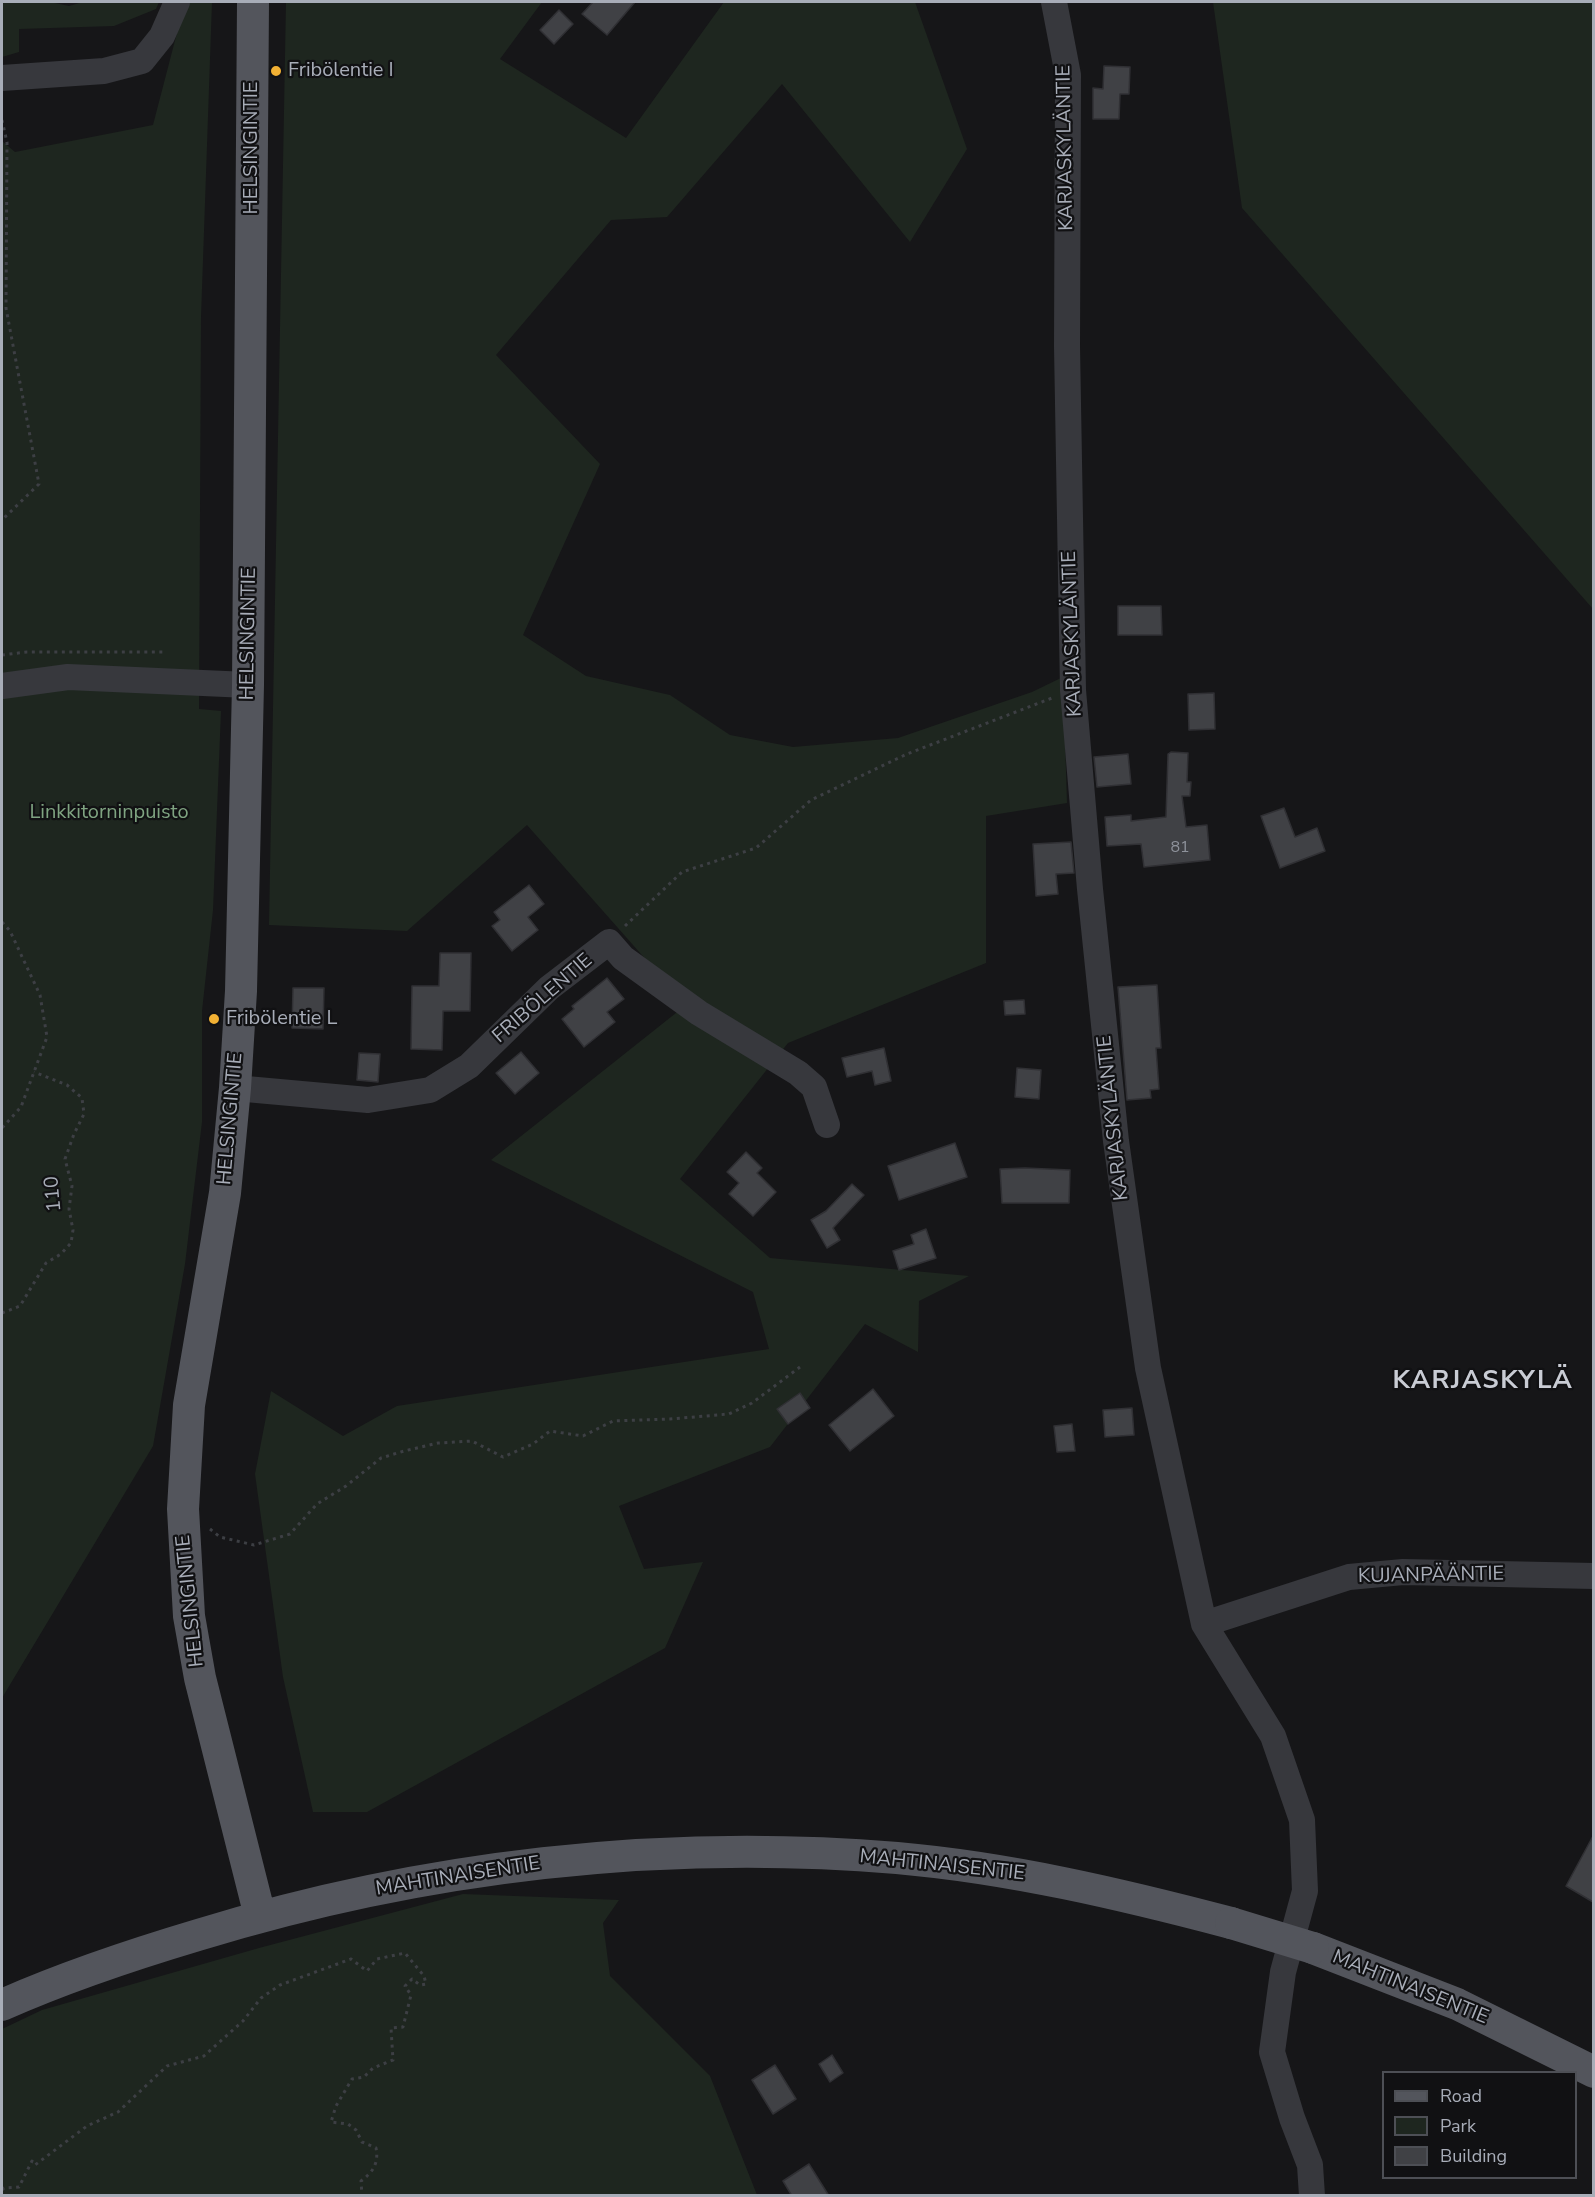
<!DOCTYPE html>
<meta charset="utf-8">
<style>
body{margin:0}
#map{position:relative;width:1595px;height:2197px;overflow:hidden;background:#161618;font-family:"Nunito Sans",sans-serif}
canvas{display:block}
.frame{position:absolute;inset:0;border:3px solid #a8adb8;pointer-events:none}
.legend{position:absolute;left:1382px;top:2071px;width:195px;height:108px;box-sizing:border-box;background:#111113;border:2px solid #4d4f55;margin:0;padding:8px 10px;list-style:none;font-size:18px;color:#a8adb8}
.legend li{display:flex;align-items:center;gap:12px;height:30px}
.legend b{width:30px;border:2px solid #4d4f55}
</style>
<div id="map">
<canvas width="1595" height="2197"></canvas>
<div class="frame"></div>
<ul class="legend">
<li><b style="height:8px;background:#53555c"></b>Road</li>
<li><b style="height:16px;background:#1e261f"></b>Park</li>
<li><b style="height:16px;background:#404145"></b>Building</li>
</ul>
</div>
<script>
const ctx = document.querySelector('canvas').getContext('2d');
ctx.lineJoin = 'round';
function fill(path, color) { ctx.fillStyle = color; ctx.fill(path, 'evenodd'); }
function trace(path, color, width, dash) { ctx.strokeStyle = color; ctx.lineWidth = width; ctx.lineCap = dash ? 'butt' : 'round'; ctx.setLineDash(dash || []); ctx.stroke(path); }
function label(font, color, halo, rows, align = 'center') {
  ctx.font = font + ' "Nunito Sans",sans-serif'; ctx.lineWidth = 4.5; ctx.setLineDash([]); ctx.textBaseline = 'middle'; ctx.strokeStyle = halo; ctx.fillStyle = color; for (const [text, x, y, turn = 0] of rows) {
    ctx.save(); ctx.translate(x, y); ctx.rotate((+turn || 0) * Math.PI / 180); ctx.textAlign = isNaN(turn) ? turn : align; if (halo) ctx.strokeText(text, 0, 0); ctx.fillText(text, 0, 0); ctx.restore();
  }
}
fill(new Path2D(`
 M 2,2 L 50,2 L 69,6 L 83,2 L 159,2 L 156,9 L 114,26 L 19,29 L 19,52 L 2,57 Z
 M 185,2 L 212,2 L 201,317 L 199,709 L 221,711 L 213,910 L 202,1011 L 202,1122 L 185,1264 L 153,1446 L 2,1698 L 2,141 L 15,152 L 153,125 Z
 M 286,2 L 542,2 L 500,59 L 626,138 L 724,2 L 915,2 L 967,149 L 910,242 L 782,84 L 667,217 L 611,220 L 496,355 L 600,464 L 523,635 L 586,676 L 670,695 L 730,735 L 793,747 L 898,738 L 1032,692 L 1063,677 L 1067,803 L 986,816 L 986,963 L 788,1043 L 680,1179 L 770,1258 L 969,1276 L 919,1301 L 918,1352 L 865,1324 L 770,1447 L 619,1506 L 644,1569 L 703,1562 L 665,1648 L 367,1812 L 313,1812 L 283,1677 L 255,1474 L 271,1391 L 343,1436 L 397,1406 L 769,1349 L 753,1292 L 491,1160 L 686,1005 L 527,825 L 407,931 L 269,925 Z
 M 1213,2 L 1593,2 L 1593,609 L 1242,208 Z
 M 463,1894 L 619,1900 L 603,1923 L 610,1976 L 710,2076 L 757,2195 L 2,2195 L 2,2029 L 42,2010 L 259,1948 Z`), '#1e261f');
const building = new Path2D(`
 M 593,2 L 635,2 L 607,35 L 582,14 Z
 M 559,10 L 573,24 L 554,44 L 540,30 Z
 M 1104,66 L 1130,67 L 1129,94 L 1120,94 L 1119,119 L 1093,119 L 1093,88 L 1103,89 Z
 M 1118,606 L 1161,606 L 1162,635 L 1118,635 Z
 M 1214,693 L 1215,729 L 1189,730 L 1188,694 Z
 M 1171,752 L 1188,753 L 1187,782 L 1191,782 L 1190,796 L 1182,796 L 1186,827 L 1207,825 L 1210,860 L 1144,867 L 1141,844 L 1107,846 L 1105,817 L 1131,815 L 1131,821 L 1166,817 L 1168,754 Z
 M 1128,754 L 1131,784 L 1097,787 L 1094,757 Z
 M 1284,808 L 1295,837 L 1317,828 L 1325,851 L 1280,868 L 1261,816 Z
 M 1071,842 L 1074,873 L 1056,874 L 1058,894 L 1036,896 L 1033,844 Z
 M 529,885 L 544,904 L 528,917 L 538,930 L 512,951 L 492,926 L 500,920 L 494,912 Z
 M 440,953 L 471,953 L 470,1011 L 443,1011 L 442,1050 L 411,1049 L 412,986 L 439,986 Z
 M 607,978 L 624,999 L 607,1012 L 615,1022 L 584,1047 L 562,1019 L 574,1009 L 572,1006 Z
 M 1157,985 L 1161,1048 L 1156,1048 L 1159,1089 L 1150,1090 L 1151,1098 L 1127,1100 L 1118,987 Z
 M 293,988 L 324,988 L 323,1029 L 292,1028 Z
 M 1024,1000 L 1025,1014 L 1005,1015 L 1004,1001 Z
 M 884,1048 L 891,1081 L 875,1085 L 872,1071 L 847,1077 L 842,1058 Z
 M 521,1052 L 539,1073 L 515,1094 L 496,1073 Z
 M 359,1053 L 380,1054 L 378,1082 L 357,1080 Z
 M 1017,1068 L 1041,1070 L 1039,1099 L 1015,1097 Z
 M 955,1143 L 967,1177 L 899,1200 L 888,1166 Z
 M 746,1152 L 762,1168 L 757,1173 L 776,1192 L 753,1216 L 729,1194 L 739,1183 L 727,1172 Z
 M 1025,1168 L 1070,1170 L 1069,1203 L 1002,1203 L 1000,1169 Z
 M 852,1184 L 864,1195 L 833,1228 L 840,1240 L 827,1248 L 811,1220 L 826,1211 Z
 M 926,1229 L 936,1258 L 899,1270 L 893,1251 L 914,1244 L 911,1235 Z
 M 873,1389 L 894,1416 L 850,1451 L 829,1425 Z
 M 800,1393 L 810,1408 L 788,1424 L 777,1409 Z
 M 1132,1408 L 1134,1435 L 1105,1437 L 1103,1410 Z
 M 1072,1424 L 1075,1451 L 1057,1452 L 1054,1426 Z
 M 1593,1836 L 1593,1902 L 1566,1886 Z
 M 832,2055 L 843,2073 L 830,2082 L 819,2064 Z
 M 775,2065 L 796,2099 L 773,2114 L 752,2080 Z
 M 809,2164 L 829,2196 L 792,2196 L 783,2181 Z`);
fill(building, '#404145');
trace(building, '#303034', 1.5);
trace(new Path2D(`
 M 2,120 L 7,142 L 6,308 L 39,484 L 2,520
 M 2,655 L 27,652 L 163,652
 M 2,922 L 10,931 L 40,995 L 47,1037 L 21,1107 L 2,1128
 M 625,926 L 682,872 L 756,848 L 811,800 L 907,754 L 1052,698
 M 2,1313 L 20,1306 L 46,1263 L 61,1254 L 71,1243 L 73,1230 L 69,1209 L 72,1186 L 65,1159 L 74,1134 L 84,1114 L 82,1098 L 67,1085 L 34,1072
 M 210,1529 L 220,1537 L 254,1545 L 290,1534 L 317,1504 L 346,1486 L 381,1458 L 404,1451 L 438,1443 L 472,1441 L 503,1457 L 533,1444 L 550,1431 L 583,1436 L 613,1421 L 670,1419 L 729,1414 L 752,1403 L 800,1367
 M 2,2190 L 4,2188 L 19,2187 L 32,2161 L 35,2165 L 87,2126 L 118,2112 L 167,2066 L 204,2056 L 243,2021 L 261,1998 L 280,1985 L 351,1959 L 367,1971 L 377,1959 L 405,1953 L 424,1976 L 426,1984 L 420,1985 L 412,1979 L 405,1986 L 411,1995 L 403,2027 L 391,2028 L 393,2060 L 373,2068 L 364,2077 L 352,2079 L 336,2106 L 331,2122 L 348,2124 L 356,2130 L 362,2142 L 376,2148 C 379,2163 373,2172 361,2181 L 362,2196`), '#3d3f44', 3, [3, 4.5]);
trace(new Path2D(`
 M 1054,2 L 1068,75 L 1067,346 L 1073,690 L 1090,889 L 1116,1141 L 1148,1368 L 1204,1624 L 1273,1736 L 1302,1820 L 1305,1891 L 1283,1972 L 1272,2052 L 1292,2118 L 1310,2165 L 1312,2196
 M 2,78 L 104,71 L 142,61 L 162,36 L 177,2
 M 2,686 L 68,677 L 248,685
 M 235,1088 L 368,1100 L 430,1090 L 469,1066 L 549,988 L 609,942 L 623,958 L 699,1013 L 798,1073 L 814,1087 L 827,1125
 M 1204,1624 L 1349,1577 L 1403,1572 L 1594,1576`), '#37383d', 26);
trace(new Path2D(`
 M 253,2 L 248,685 L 241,991 L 235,1088 L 225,1193 L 189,1405 L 183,1509 L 189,1616 L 200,1678 L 260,1916
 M 1313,1948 L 1457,2004 L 1594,2072
 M 2,2005 C 65,1977 131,1955 198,1935 C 423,1866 661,1838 897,1858 C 1010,1868 1121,1894 1231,1923`), '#53555c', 32);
trace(new Path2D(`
 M 1231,1923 L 1313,1948`), '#53555c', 32);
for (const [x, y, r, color] of [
 [276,71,6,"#f2b134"],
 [214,1019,6,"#f2b134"]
]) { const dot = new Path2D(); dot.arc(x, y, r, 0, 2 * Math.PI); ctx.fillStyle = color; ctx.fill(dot); trace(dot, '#111113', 2); }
label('16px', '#8e929b', null, [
 ["81",1180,848]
]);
label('20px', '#a8adb8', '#111113', [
 ["Fribölentie I",288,71],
 ["Fribölentie L",226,1019]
], 'left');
label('20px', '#a8adb8', '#111113', [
 ["HELSINGINTIE",252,148,-90],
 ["KARJASKYLÄNTIE",1066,148,-91],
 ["HELSINGINTIE",249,634,-89],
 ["KARJASKYLÄNTIE",1073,634,-92],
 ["FRIBÖLENTIE",543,999,-41],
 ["KARJASKYLÄNTIE",1114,1118,-96],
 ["HELSINGINTIE",231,1119,-85],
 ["110",54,1194,-95],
 ["KUJANPÄÄNTIE",1431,1576,-1],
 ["HELSINGINTIE",191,1601,-96],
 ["MAHTINAISENTIE",942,1866,6],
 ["MAHTINAISENTIE",458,1877,-9],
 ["MAHTINAISENTIE",1410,1988,22]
]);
label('20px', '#7fa381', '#111113', [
 ["Linkkitorninpuisto",109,813]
]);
ctx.letterSpacing = '1.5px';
label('bold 26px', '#c9ccd4', '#111113', [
 ["KARJASKYLÄ",1483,1382]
]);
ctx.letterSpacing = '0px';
</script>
